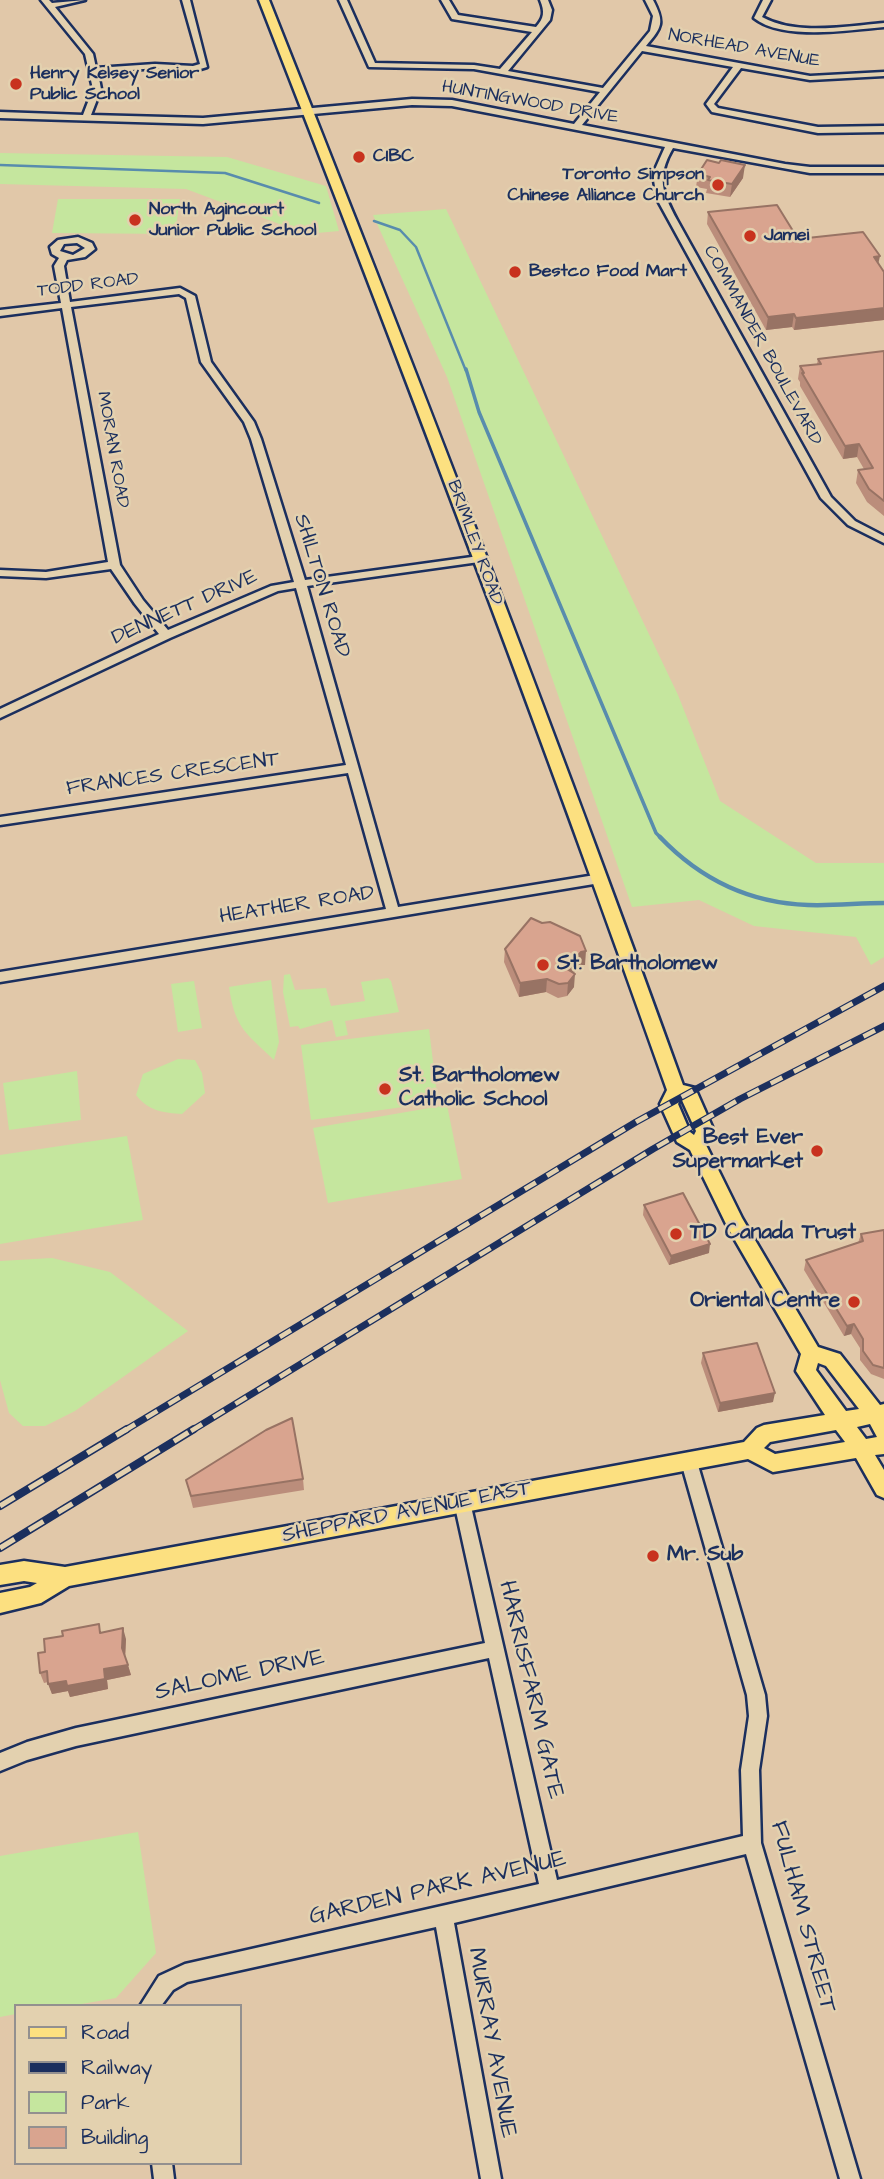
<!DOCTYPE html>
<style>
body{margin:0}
#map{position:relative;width:884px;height:2179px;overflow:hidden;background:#e1c8a9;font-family:"Architects Daughter",sans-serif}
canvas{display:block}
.legend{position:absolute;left:14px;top:2004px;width:228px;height:161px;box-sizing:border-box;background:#e3d1af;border:2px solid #93908f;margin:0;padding:9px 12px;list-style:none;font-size:21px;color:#1b2f5e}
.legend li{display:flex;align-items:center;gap:14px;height:35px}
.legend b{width:35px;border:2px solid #93908f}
</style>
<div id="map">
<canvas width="884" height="2179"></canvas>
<ul class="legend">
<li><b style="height:9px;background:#fce080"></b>Road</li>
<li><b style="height:9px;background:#1b2f5e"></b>Railway</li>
<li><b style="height:19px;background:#c5e69e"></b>Park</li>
<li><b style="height:19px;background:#d9a48f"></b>Building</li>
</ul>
</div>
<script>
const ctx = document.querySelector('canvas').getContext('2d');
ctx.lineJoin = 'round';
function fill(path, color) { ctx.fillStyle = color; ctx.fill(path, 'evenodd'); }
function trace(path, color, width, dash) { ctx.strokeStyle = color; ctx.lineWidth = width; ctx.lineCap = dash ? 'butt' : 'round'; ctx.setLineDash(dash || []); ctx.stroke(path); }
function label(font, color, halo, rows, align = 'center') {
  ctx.font = font + ' "Architects Daughter",sans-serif'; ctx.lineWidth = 5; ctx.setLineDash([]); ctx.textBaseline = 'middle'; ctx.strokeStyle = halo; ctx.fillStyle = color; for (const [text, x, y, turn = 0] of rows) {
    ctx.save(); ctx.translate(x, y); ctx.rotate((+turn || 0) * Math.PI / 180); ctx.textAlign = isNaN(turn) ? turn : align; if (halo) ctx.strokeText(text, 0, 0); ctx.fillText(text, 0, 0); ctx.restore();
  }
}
fill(new Path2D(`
 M 0,153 L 227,157 L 326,186 L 339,231 L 306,234 L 186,189 L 0,184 Z
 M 58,199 L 180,199 L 175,234 L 52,233 Z
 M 446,209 L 678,695 L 720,801 L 816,863 L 884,863 L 884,957 L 871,965 L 856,937 L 754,926 L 699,900 L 632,907 L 447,377 L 373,215 Z
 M 290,974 L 295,990 L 326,988 L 331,1006 L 365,1001 L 361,982 L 388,978 L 391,981 L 399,1012 L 345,1021 L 348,1035 L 336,1037 L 332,1020 L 300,1029 L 298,1026 L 290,1027 L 283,992 L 284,975 Z
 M 271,980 L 279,1042 L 274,1060 C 245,1032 235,1028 229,987 Z
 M 194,981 L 202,1028 L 178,1032 L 171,984 Z
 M 429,1029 L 438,1102 L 311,1120 L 301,1045 Z
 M 178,1059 L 195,1060 L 202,1073 L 205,1093 L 182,1114 C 164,1113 148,1111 136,1095 L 143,1074 Z
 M 77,1071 L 81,1120 L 9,1130 L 3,1083 Z
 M 447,1105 L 462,1179 L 328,1203 L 313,1128 Z
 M 127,1136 L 143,1220 L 0,1244 L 0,1155 Z
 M 52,1258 L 110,1272 L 188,1331 L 75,1411 L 45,1426 L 23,1426 L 9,1413 L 0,1380 L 0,1261 Z
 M 138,1832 L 156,1953 L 116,1998 L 70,2006 L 16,2006 L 16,2014 L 0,2017 L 0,1856 Z`), '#c5e69e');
trace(new Path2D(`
 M 0,165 L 225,173 L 319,203
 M 374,221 L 400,230 L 416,247 L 466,371`), '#588cad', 2.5);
trace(new Path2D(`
 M 466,369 L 479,412 L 656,833 L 662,839`), '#588cad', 3.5);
trace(new Path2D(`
 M 660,837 C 700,879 750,903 808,905 C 834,906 859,903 884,903`), '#588cad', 4.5);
const minor = new Path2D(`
 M 41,0 L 49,0 L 52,3 L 85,0 L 55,7 L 93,54 L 96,68 L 155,64 L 193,66 L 200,64 L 182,0 L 190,0 L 207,67 L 194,71 L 155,68 L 98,73 L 101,89 L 91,115 L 203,118 L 412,99 L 452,100 L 574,124 L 600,92 L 474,69 L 369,67 L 339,0 L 347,0 L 375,63 L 474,65 L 500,69 L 532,32 L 452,19 L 441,0 L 449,0 L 458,15 L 536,27 C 544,18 545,12 540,0 L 548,0 L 552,10 L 550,20 L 508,71 L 603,88 L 650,31 L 653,16 L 645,0 L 653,0 C 665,23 662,27 646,46 L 810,76 L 884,72 L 884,76 L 810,80 L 741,68 L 714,104 L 718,108 L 818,127 L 884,126 L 884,132 L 818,133 L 712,112 L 706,104 L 733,67 L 642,51 L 582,125 L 785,164 L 810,167 L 884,167 L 884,173 L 810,173 L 673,148 C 656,177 662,192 677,220 L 831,497 L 855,521 L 884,536 L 884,543 L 848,525 L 821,498 L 657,199 L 653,174 L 665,147 L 452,106 L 412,105 L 203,124 L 0,118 L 0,112 L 83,115 L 93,89 L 85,54 Z
 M 763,0 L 771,0 L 762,17 C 797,36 847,26 884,23 L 884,27 C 849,30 783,41 754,18 Z
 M 78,237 L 92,243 L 95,249 L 85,257 L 67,260 L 64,266 L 70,302 L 180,288 L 195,296 L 211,362 L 254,422 L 261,439 L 305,580 L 479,556 L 485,559 L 479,562 L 307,586 L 398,907 L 601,874 L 607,879 L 606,882 L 0,982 L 0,972 L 386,909 L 348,773 L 0,825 L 0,817 L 346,765 L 296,588 L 278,591 L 170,638 L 0,718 L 0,709 L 159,634 L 135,604 L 111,569 L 46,578 L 0,576 L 0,570 L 46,572 L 108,562 L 62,308 L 0,316 L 0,310 L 61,303 L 54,266 L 59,258 L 52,254 L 50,247 L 58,240 ZM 77,243 L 85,248 L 73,255 L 60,251 L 64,244 ZM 179,294 L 186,298 L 201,362 L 244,422 L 251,439 L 294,582 L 271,586 L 168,630 L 143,600 L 120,565 L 71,307 Z
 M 689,1455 L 695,1457 L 697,1462 L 765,1695 L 767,1716 L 759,1770 L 761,1843 L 860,2179 L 840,2179 L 746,1854 L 454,1923 L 501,2179 L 481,2179 L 436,1927 L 187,1982 L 173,1990 L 161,2006 L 140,2006 L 159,1976 L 185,1964 L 539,1884 L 489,1658 L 76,1746 L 27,1760 L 0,1771 L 0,1753 L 27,1742 L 76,1728 L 485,1643 L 454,1502 L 456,1497 L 462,1495 L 468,1497 L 470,1502 L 557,1880 L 743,1836 L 741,1770 L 749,1716 L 747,1695 L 681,1462 L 683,1457 Z
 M 152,2163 L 172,2163 L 174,2179 L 154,2179 Z`);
const major = new Path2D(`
 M 259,0 L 269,0 C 412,360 552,721 683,1085 L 695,1088 L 714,1131 L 706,1145 L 742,1218 L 818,1347 L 840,1354 L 880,1405 L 884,1404 L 884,1454 L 875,1455 L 884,1470 L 884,1498 L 877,1495 L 856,1458 L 773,1472 L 748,1459 L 69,1586 L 41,1603 L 0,1613 L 0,1593 L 30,1587 L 37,1583 L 24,1581 L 0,1585 L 0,1565 L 24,1561 L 65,1567 L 744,1442 L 757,1428 L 764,1425 L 825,1415 L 796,1371 L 801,1354 L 728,1228 L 690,1150 L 677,1142 L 660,1104 L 667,1090 C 538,724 400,361 259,0 ZM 681,1098 L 696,1131 L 694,1135 L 690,1132 L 678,1104 ZM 818,1363 L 826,1366 L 859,1409 L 846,1411 L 816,1370 ZM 870,1424 L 877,1437 L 866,1439 L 857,1427 ZM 836,1430 L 845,1442 L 775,1454 L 764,1448 L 770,1442 Z`);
trace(minor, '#1b2f5e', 5);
trace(major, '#1b2f5e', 5);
fill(minor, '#e3d1af');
fill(major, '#fce080');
const railFar1 = new Path2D(`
 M 124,1431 L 636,1122 L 884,986
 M 191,1431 L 653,1149 L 740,1099 L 884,1026`);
const rail = new Path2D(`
 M 0,1506 L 127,1429
 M 0,1548 L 194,1429`);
trace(railFar1, '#1b2f5e', 7);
trace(rail, '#1b2f5e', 8);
trace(railFar1, '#e3d1af', 4.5, [13]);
trace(rail, '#e3d1af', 5, [17]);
fill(new Path2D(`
 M 698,174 L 743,178 L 730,197 L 706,193 L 707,189 L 696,187 Z
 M 708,212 L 878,264 L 884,272 L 884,320 L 794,330 L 792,327 L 766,330 L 707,224 Z
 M 884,351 L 884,516 L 867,502 L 856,483 L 858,470 L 864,469 L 857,457 L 843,459 L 800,386 L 800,382 L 798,379 L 800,366 L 817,364 L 818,359 Z
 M 505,949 L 585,965 L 580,965 L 574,973 L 574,987 L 567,996 L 558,998 L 546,992 L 519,997 L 504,962 Z
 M 644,1205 L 709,1253 L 669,1265 L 643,1215 Z
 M 884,1230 L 884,1379 L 871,1374 L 860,1360 L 860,1348 L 851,1334 L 844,1336 L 804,1270 L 806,1260 L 858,1243 L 861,1234 Z
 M 703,1353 L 773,1402 L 718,1412 L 701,1363 Z
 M 303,1479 L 304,1490 L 193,1508 L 186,1480 Z
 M 102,1632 L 126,1639 L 125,1657 L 131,1675 L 107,1680 L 108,1689 L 70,1697 L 68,1691 L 52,1694 L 48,1682 L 44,1683 L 40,1673 Z`), '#bb8d7b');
fill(new Path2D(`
 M 745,165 L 743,178 L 730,197 L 732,184 Z
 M 880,256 L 877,269 L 874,257 Z
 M 884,308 L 884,320 L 794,330 L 796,318 Z
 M 794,314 L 792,327 L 766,330 L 768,317 Z
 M 859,444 L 857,457 L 843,459 L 845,446 Z
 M 586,951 L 585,965 L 580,965 L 566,983 L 567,969 L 581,952 Z
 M 575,974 L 574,987 L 567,996 L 568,983 Z
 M 547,979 L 546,992 L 519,997 L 520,983 Z
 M 710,1244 L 709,1253 L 669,1265 L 671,1256 Z
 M 854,1324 L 851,1334 L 844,1336 L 847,1326 Z
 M 775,1393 L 773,1402 L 718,1412 L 720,1403 Z
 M 123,1628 L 126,1639 L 125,1659 L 122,1648 Z
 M 128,1665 L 131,1675 L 107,1680 L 108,1689 L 70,1697 L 68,1691 L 52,1694 L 48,1684 L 66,1681 L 104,1669 Z`), '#987364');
const building = new Path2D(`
 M 707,160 L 719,163 L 721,160 L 745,165 L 732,184 L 708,180 L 710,177 L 698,174 Z
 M 777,205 L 798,239 L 863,232 L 880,256 L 874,257 L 884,272 L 884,308 L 796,318 L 794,314 L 768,317 L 708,212 Z
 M 884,351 L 884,501 L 869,489 L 858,470 L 873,468 L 859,444 L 845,446 L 802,373 L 804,373 L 800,366 L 821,364 L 818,359 Z
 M 531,918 L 542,923 L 550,922 L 580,936 L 586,951 L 581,952 L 567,969 L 575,974 L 568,983 L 559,984 L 547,979 L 520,983 L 505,949 Z
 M 683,1193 L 710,1244 L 671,1256 L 644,1205 Z
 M 884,1230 L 884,1368 L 873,1365 L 863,1351 L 863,1339 L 854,1324 L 847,1326 L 806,1260 L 863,1241 L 861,1234 Z
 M 757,1343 L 775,1393 L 720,1403 L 703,1353 Z
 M 292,1418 L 303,1479 L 191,1496 L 186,1480 L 266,1430 Z
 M 99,1624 L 100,1633 L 123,1628 L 122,1648 L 128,1665 L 104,1669 L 105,1679 L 67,1686 L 66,1681 L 48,1684 L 47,1671 L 40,1673 L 38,1653 L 45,1652 L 44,1639 L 63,1636 L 62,1631 Z`);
fill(building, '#d9a48f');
trace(building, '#987364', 2);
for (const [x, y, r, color] of [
 [16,84,7,"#c8321e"],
 [359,157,7,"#c8321e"],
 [718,185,7,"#c8321e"],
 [135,220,7,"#c8321e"],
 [750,236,7,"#c8321e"],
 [515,272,7,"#c8321e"],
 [543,965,7,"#c8321e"],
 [385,1089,7,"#c8321e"],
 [817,1151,7,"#c8321e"],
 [676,1234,7,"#c8321e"],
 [854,1302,7,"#c8321e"],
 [653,1556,7,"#c8321e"]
]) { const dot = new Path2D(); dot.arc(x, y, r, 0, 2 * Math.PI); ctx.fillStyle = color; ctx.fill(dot); trace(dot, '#e3d1af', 2.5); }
label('18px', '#1b2f5e', '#e3d1af', [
 ["NORHEAD AVENUE",744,49,10],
 ["HUNTINGWOOD DRIVE",530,103,10],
 ["TODD ROAD",88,286,-7],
 ["COMMANDER BOULEVARD",762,346,61],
 ["MORAN ROAD",112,450,80],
 ["BRIMLEY ROAD",474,543,70]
]);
label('bold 18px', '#1b2f5e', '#e3d1af', [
 ["Henry Kelsey Senior",30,74],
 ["Public School",30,95],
 ["CIBC",373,157],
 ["Toronto Simpson",704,175,"right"],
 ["Chinese Alliance Church",704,196,"right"],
 ["North Agincourt",149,210],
 ["Junior Public School",149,231],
 ["Jamei",764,236],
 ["Bestco Food Mart",529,272]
], 'left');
label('21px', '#1b2f5e', '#e3d1af', [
 ["SHILTON ROAD",321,586,73],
 ["DENNETT DRIVE",185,608,-24],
 ["FRANCES CRESCENT",173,775,-8],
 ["HEATHER ROAD",297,906,-9],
 ["SHEPPARD AVENUE EAST",407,1513,-11]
]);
label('bold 21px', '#1b2f5e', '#e3d1af', [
 ["St. Bartholomew",557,965],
 ["St. Bartholomew",399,1077],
 ["Catholic School",399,1101],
 ["Best Ever",803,1139,"right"],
 ["Supermarket",803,1163,"right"],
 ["TD Canada Trust",690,1234],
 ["Oriental Centre",840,1302,"right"],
 ["Mr. Sub",667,1556]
], 'left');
label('24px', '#1b2f5e', '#e3d1af', [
 ["SALOME DRIVE",240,1676,-12],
 ["HARRISFARM GATE",530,1690,77],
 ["GARDEN PARK AVENUE",438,1889,-13],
 ["FULHAM STREET",802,1917,75],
 ["MURRAY AVENUE",491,2043,80]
]);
</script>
